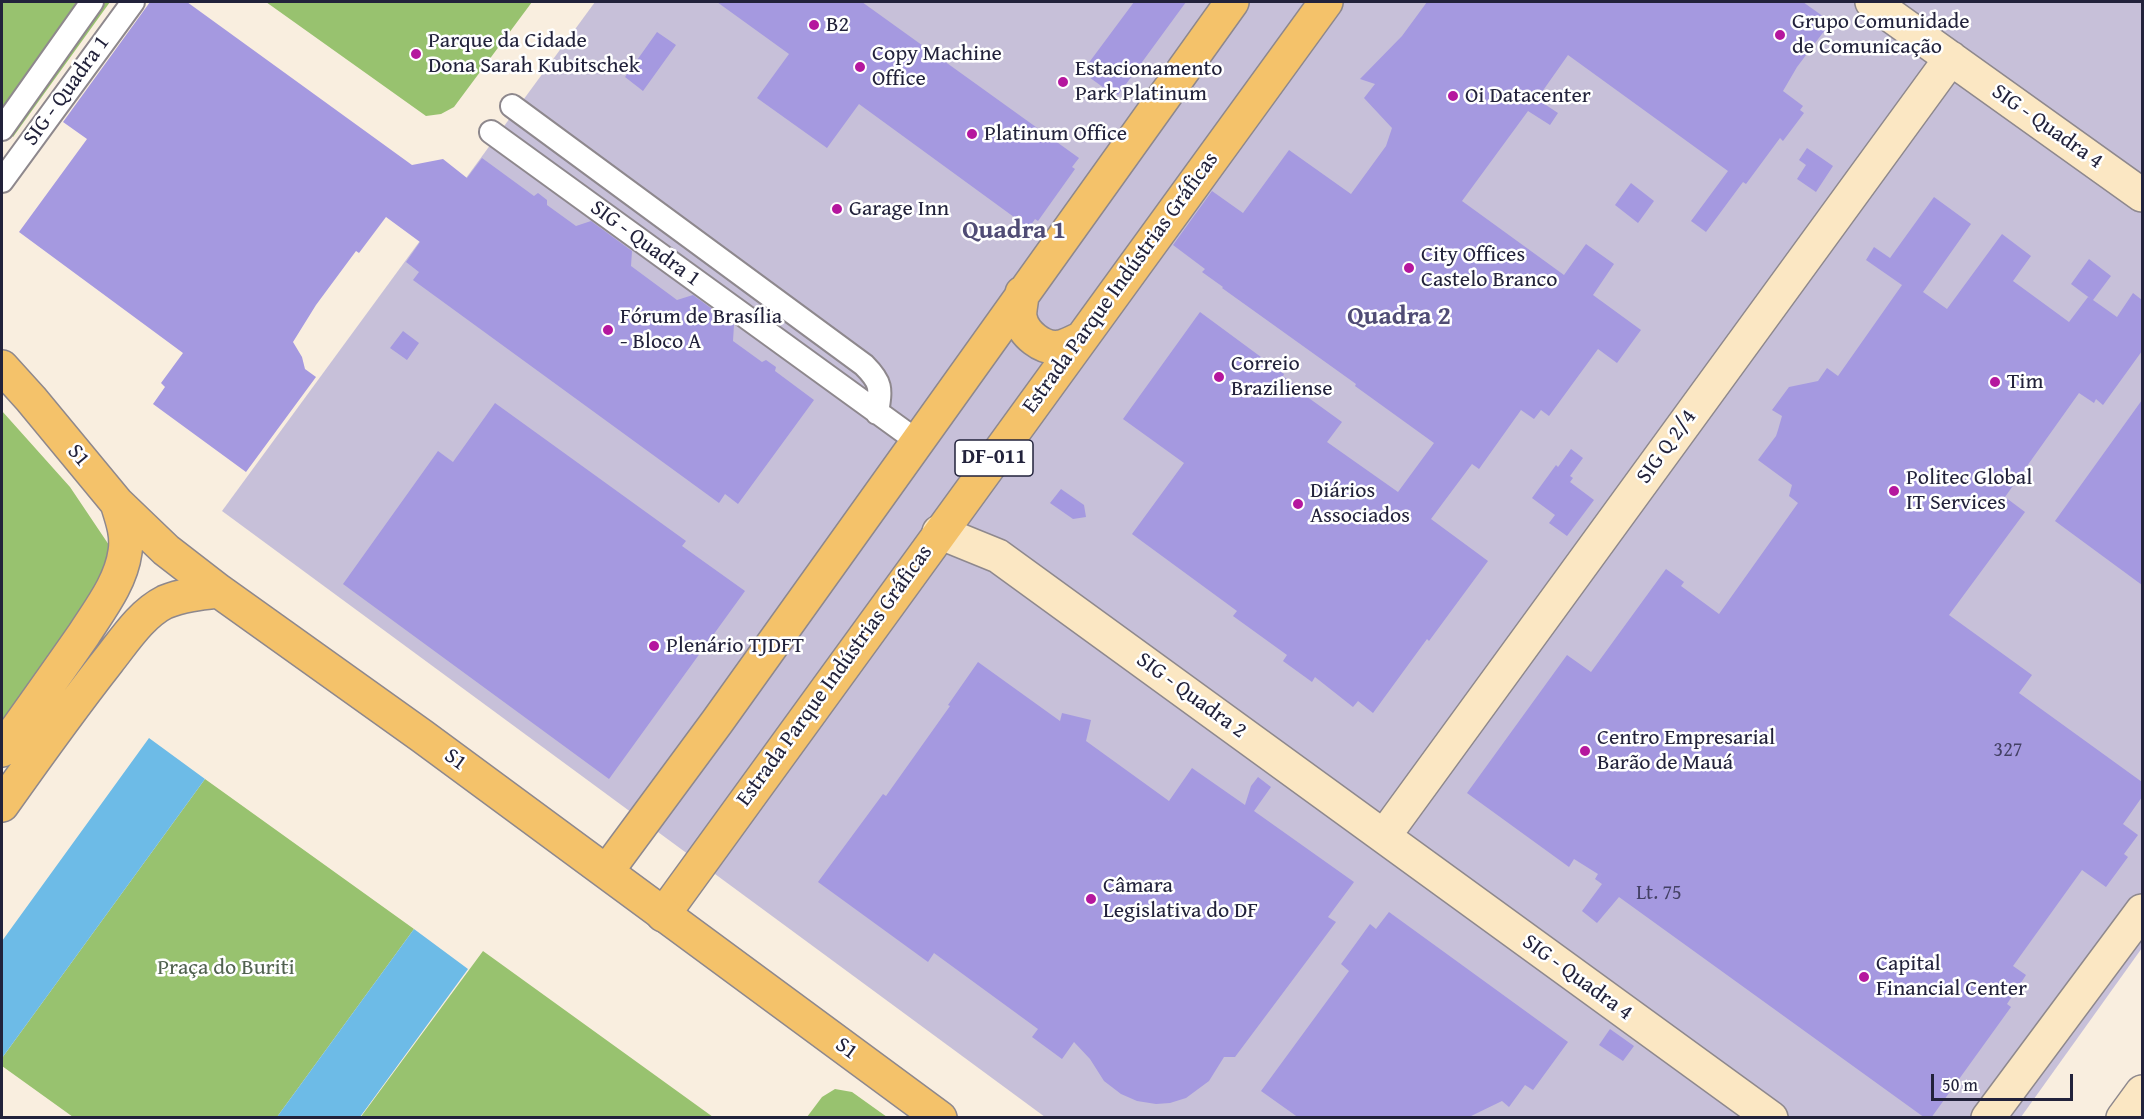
<!DOCTYPE html>
<meta charset="utf-8">
<style>
body{margin:0}
#map{position:relative;width:2144px;height:1119px;overflow:hidden;background:#f9eedf;font-family:"Gentium Book Plus",serif}
canvas{display:block}
.frame{position:absolute;inset:0;border:3px solid #22223b;pointer-events:none}
.scale{position:absolute;left:1931px;top:1074px;width:142px;height:27px;box-sizing:border-box;border:3px solid #22223b;border-top:0;padding-left:8px;font-size:18px;line-height:21px;white-space:nowrap;color:#22223b;-webkit-text-stroke:4px #fff;paint-order:stroke}
</style>
<div id="map">
<canvas width="2144" height="1119"></canvas>
<div class="frame"></div>
<div class="scale">50 m</div>
</div>
<script>
const ctx = document.querySelector('canvas').getContext('2d');
ctx.lineJoin = 'round';
function fill(path, color) { ctx.fillStyle = color; ctx.fill(path, 'evenodd'); }
function trace(path, color, width, dash) { ctx.strokeStyle = color; ctx.lineWidth = width; ctx.lineCap = dash ? 'butt' : 'round'; ctx.setLineDash(dash || []); ctx.stroke(path); }
function label(font, color, halo, rows, align = 'center') {
  ctx.font = font + ' "Gentium Book Plus",serif'; ctx.lineWidth = 5; ctx.setLineDash([]); ctx.textBaseline = 'middle'; ctx.strokeStyle = halo; ctx.fillStyle = color; for (const [text, x, y, turn = 0] of rows) {
    ctx.save(); ctx.translate(x, y); ctx.rotate((+turn || 0) * Math.PI / 180); ctx.textAlign = isNaN(turn) ? turn : align; if (halo) ctx.strokeText(text, 0, 0); ctx.fillText(text, 0, 0); ctx.restore();
  }
}
fill(new Path2D(`
 M 595,2 L 2142,2 L 2142,948 L 2021,1117 L 1045,1117 L 222,511 Z`), '#c7c0d9');
fill(new Path2D(`
 M 2,2 L 110,2 L 13,137 L 2,125 Z
 M 266,2 L 532,2 L 454,107 L 441,114 L 426,116 Z
 M 2,411 L 70,487 L 111,548 L 112,571 L 2,722 Z
 M 205,779 L 414,929 L 277,1117 L 73,1117 L 2,1066 L 2,1058 Z
 M 483,951 L 713,1117 L 360,1118 Z
 M 835,1089 L 852,1092 L 887,1117 L 807,1117 L 822,1097 Z`), '#98c26f');
fill(new Path2D(`
 M 149,738 L 205,779 L 2,1058 L 2,941 Z
 M 414,929 L 468,969 L 360,1117 L 277,1117 Z`), '#6dbbe7');
fill(new Path2D(`
 M 150,2 L 187,2 L 412,165 L 443,159 L 467,178 L 482,158 L 534,196 L 538,193 L 547,200 L 547,205 L 576,226 L 591,221 L 632,251 L 631,266 L 677,300 L 693,295 L 734,325 L 733,341 L 762,362 L 766,360 L 776,367 L 775,371 L 814,400 L 738,504 L 725,494 L 719,503 L 413,280 L 419,272 L 406,262 L 420,242 L 386,217 L 359,253 L 356,251 L 316,305 L 293,342 L 302,357 L 305,369 L 316,377 L 246,472 L 153,404 L 165,387 L 161,383 L 183,353 L 19,232 L 87,139 L 63,122 Z
 M 717,2 L 862,2 L 1079,158 L 1072,167 L 1075,169 L 1038,221 L 1035,219 L 1029,228 L 859,104 L 827,148 L 757,98 L 789,54 Z
 M 1134,2 L 1186,2 L 1118,95 L 1113,91 L 1111,93 L 1082,72 Z
 M 1427,2 L 1803,2 L 1831,22 L 1797,67 L 1783,91 L 1803,106 L 1800,110 L 1804,113 L 1783,141 L 1780,138 L 1746,184 L 1743,182 L 1706,232 L 1691,221 L 1728,171 L 1568,55 L 1537,99 L 1558,113 L 1550,125 L 1528,111 L 1462,201 L 1564,275 L 1586,244 L 1614,264 L 1593,295 L 1641,330 L 1617,363 L 1598,349 L 1549,416 L 1541,410 L 1534,419 L 1521,410 L 1479,469 L 1472,464 L 1431,519 L 1488,561 L 1429,641 L 1427,639 L 1373,713 L 1358,701 L 1353,707 L 1315,677 L 1312,682 L 1283,661 L 1287,655 L 1233,616 L 1237,611 L 1132,534 L 1184,463 L 1123,419 L 1200,312 L 1284,374 L 1283,376 L 1308,394 L 1306,396 L 1342,422 L 1327,442 L 1398,492 L 1434,443 L 1355,386 L 1356,384 L 1222,288 L 1223,287 L 1202,272 L 1205,269 L 1173,245 L 1212,191 L 1243,213 L 1289,150 L 1351,194 L 1386,146 L 1392,128 L 1364,98 L 1375,84 L 1360,79 L 1402,36 Z
 M 657,32 L 676,45 L 643,91 L 625,77 Z
 M 1807,148 L 1833,166 L 1816,192 L 1797,179 L 1806,165 L 1799,160 Z
 M 1631,183 L 1654,201 L 1638,223 L 1615,205 Z
 M 1934,197 L 1971,224 L 1923,292 L 1947,309 L 2002,234 L 2031,256 L 2013,281 L 2069,322 L 2088,297 L 2091,299 L 2071,284 L 2089,259 L 2111,276 L 2093,300 L 2117,317 L 2133,293 L 2142,300 L 2142,351 L 2103,405 L 2096,399 L 2094,403 L 2079,393 L 2005,497 L 2025,512 L 1949,615 L 2032,675 L 2019,693 L 2142,782 L 2142,797 L 2123,824 L 2138,835 L 2124,854 L 2128,857 L 2106,887 L 2082,870 L 2013,966 L 2026,975 L 2007,1004 L 2011,1007 L 1931,1118 L 1925,1118 L 1619,897 L 1597,923 L 1582,911 L 1602,884 L 1595,879 L 1598,874 L 1574,859 L 1569,867 L 1467,793 L 1567,655 L 1591,672 L 1666,569 L 1684,582 L 1681,586 L 1719,614 L 1798,503 L 1789,496 L 1792,485 L 1758,460 L 1776,436 L 1778,430 L 1782,416 L 1772,410 L 1789,387 L 1818,381 L 1827,368 L 1838,376 L 1902,285 L 1866,260 L 1874,247 L 1890,258 Z
 M 403,331 L 419,343 L 407,360 L 390,348 Z
 M 2142,400 L 2142,585 L 2055,521 Z
 M 495,403 L 686,541 L 682,546 L 745,591 L 609,779 L 343,584 L 438,451 L 453,462 Z
 M 1571,449 L 1583,458 L 1570,476 L 1573,478 L 1570,482 L 1594,500 L 1567,536 L 1549,523 L 1555,515 L 1532,498 L 1556,465 L 1558,467 Z
 M 1061,489 L 1084,505 L 1086,517 L 1073,519 L 1050,503 Z
 M 978,662 L 1060,721 L 1062,713 L 1091,720 L 1086,741 L 1169,801 L 1192,768 L 1245,805 L 1251,786 L 1258,777 L 1271,787 L 1254,811 L 1354,882 L 1328,917 L 1336,922 L 1235,1057 L 1224,1057 L 1209,1081 L 1186,1098 L 1170,1103 L 1156,1104 L 1137,1101 L 1121,1094 L 1104,1081 L 1090,1059 L 1074,1042 L 1062,1059 L 1032,1037 L 1038,1029 L 934,953 L 928,962 L 818,882 L 883,794 L 886,796 L 950,706 L 948,705 Z
 M 1389,912 L 1568,1042 L 1533,1090 L 1525,1085 L 1509,1107 L 1502,1101 L 1467,1118 L 1299,1118 L 1261,1091 L 1349,971 L 1341,964 L 1370,924 L 1376,929 Z
 M 1610,1029 L 1634,1046 L 1623,1061 L 1599,1045 Z`), '#a599e0');
const street = new Path2D(`
 M 512,106 L 864,365 C 882,383 881,388 877,413
 M 2,129 L 92,2
 M 491,132 L 917,441
 M 2,181 L 133,2`);
const secondary = new Path2D(`
 M 1872,2 L 2142,195
 M 939,532 L 998,556 L 1771,1118
 M 1384,836 L 1951,58
 M 1988,1118 L 2142,911
 M 2123,1118 L 2142,1092`);
const primary = new Path2D(`
 M 1022,293 C 1022,301 1019,310 1020,317 C 1023,334 1043,350 1060,347 C 1067,346 1075,341 1082,338
 M 607,871 L 717,722 L 1232,2
 M 663,915 L 1326,2`);
const highway = new Path2D(`
 M 2,367 L 31,399 L 117,503 L 166,550 L 219,591 L 422,736 L 940,1118
 M 2,750 C 29,712 57,673 84,634 C 100,609 121,582 125,552 C 128,535 122,519 117,503
 M 2,805 C 36,757 71,708 108,661 C 124,641 141,614 165,602 C 182,595 201,593 219,591`);
trace(street, '#8e888d', 26);
trace(secondary, '#8e888d', 36);
trace(primary, '#8e888d', 36);
trace(highway, '#8e888d', 36);
trace(street, '#fff', 22);
trace(secondary, '#fbe7c3', 33);
trace(primary, '#f4c26a', 33);
trace(highway, '#f4c26a', 33);
for (const [x, y, r, color] of [
 [814,25,6,"#b5179e"],
 [1780,35,6,"#b5179e"],
 [416,54,6,"#b5179e"],
 [860,67,6,"#b5179e"],
 [1063,82,6,"#b5179e"],
 [1453,96,6,"#b5179e"],
 [972,134,6,"#b5179e"],
 [837,209,6,"#b5179e"],
 [1409,268,6,"#b5179e"],
 [608,330,6,"#b5179e"],
 [1219,377,6,"#b5179e"],
 [1995,382,6,"#b5179e"],
 [1894,491,6,"#b5179e"],
 [1298,504,6,"#b5179e"],
 [654,646,6,"#b5179e"],
 [1585,751,6,"#b5179e"],
 [1091,899,6,"#b5179e"],
 [1864,977,6,"#b5179e"]
]) { const dot = new Path2D(); dot.arc(x, y, r, 0, 2 * Math.PI); ctx.fillStyle = color; ctx.fill(dot); trace(dot, '#fff', 2); }
label('20px', '#434064', null, [
 ["327",2008,751],
 ["Lt. 75",1659,894]
]);
for (const [x, y, w] of [
 [994,458,78]
]) { const box = new Path2D(); box.roundRect(x - w / 2, y - 18, w, 36, 4.5); ctx.fillStyle = '#fff'; ctx.fill(box); trace(box, '#22223b', 1.5); }
label('bold 21px', '#22223b', null, [
 ["DF-011",994,458]
]);
label('22px', '#22223b', '#fff', [
 ["Grupo Comunidade",1792,22],
 ["de Comunicação",1792,47],
 ["B2",826,25],
 ["Parque da Cidade",428,41],
 ["Dona Sarah Kubitschek",428,66],
 ["Copy Machine",872,54],
 ["Office",872,79],
 ["Estacionamento",1075,69],
 ["Park Platinum",1075,94],
 ["Oi Datacenter",1465,96],
 ["Platinum Office",984,134],
 ["Garage Inn",849,209],
 ["City Offices",1421,255],
 ["Castelo Branco",1421,280],
 ["Fórum de Brasília",620,317],
 ["- Bloco A",620,342],
 ["Correio",1231,364],
 ["Braziliense",1231,389],
 ["Tim",2007,382],
 ["Politec Global",1906,478],
 ["IT Services",1906,503],
 ["Diários",1310,491],
 ["Associados",1310,516],
 ["Plenário TJDFT",666,646],
 ["Centro Empresarial",1597,738],
 ["Barão de Mauá",1597,763],
 ["Câmara",1103,886],
 ["Legislativa do DF",1103,911],
 ["Capital",1876,964],
 ["Financial Center",1876,989]
], 'left');
label('22px', '#22223b', '#fff', [
 ["SIG - Quadra 1",67,91,-54],
 ["SIG - Quadra 4",2047,127,35],
 ["SIG - Quadra 1",645,244,36],
 ["Estrada Parque Indústrias Gráficas",1121,283,-54],
 ["SIG Q 2/4",1667,447,-54],
 ["S1",78,456,50],
 ["Estrada Parque Indústrias Gráficas",835,676,-54],
 ["SIG - Quadra 2",1191,696,36],
 ["S1",455,760,36],
 ["SIG - Quadra 4",1577,978,36],
 ["S1",846,1049,36]
]);
label('22px', '#516250', '#fff', [
 ["Praça do Buriti",226,968]
]);
label('bold 26px', '#504c75', '#fff', [
 ["Quadra 1",1014,231],
 ["Quadra 2",1399,317]
]);
</script>
